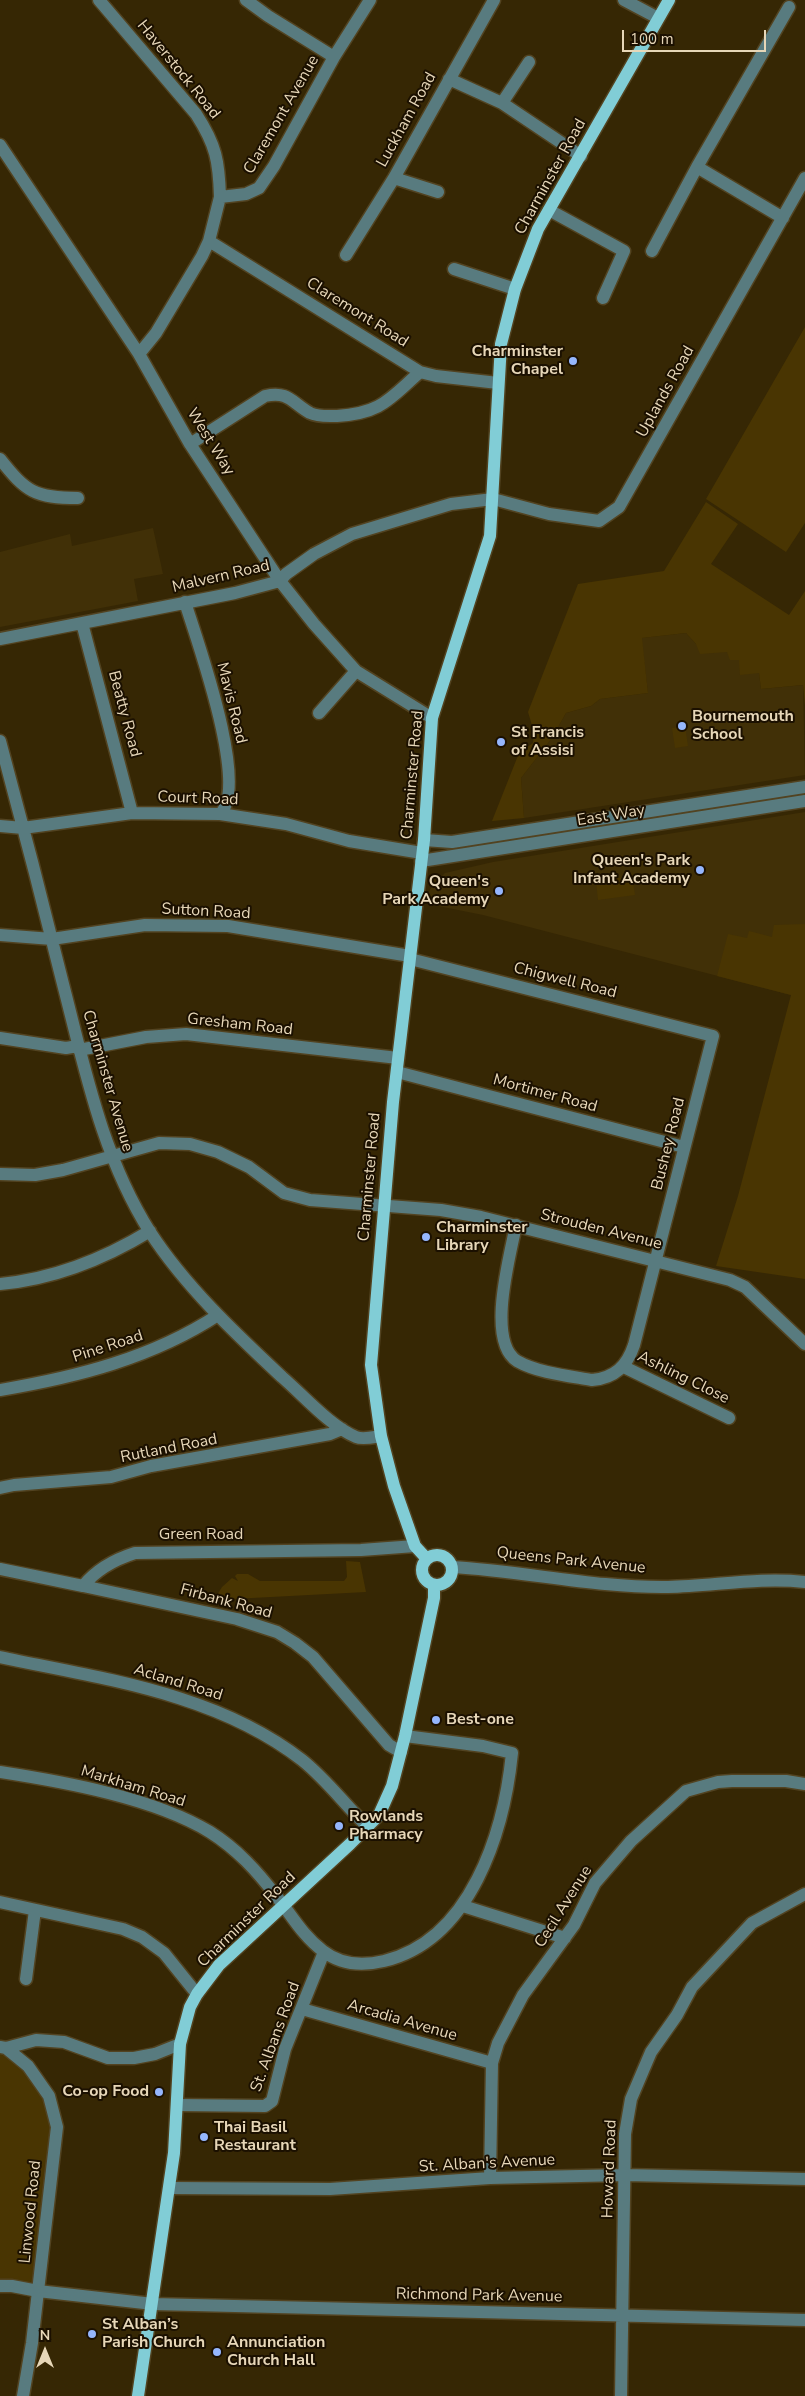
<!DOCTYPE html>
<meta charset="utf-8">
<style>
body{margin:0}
#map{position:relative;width:805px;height:2396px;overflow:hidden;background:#362704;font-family:"Nunito Sans",sans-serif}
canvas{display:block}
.north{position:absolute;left:20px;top:2326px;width:50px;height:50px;-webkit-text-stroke:4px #1b1000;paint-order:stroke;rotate:0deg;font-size:14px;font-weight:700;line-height:20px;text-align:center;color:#e7d7b8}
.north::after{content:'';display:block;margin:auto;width:18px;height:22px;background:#e7d7b8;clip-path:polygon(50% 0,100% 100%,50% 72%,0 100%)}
.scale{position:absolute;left:622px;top:30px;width:144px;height:22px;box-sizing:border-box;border:2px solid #e7d7b8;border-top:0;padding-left:6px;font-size:15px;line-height:18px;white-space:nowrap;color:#e7d7b8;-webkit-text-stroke:4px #1b1000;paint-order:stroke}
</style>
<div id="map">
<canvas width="805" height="2396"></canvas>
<div class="north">N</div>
<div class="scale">100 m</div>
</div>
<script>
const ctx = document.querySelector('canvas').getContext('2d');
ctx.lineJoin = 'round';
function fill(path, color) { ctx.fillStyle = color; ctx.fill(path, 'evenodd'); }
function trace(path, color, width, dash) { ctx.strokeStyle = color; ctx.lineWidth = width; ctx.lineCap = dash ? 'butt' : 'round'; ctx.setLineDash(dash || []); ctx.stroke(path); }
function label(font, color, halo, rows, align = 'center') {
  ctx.font = font + ' "Nunito Sans",sans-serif'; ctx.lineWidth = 4; ctx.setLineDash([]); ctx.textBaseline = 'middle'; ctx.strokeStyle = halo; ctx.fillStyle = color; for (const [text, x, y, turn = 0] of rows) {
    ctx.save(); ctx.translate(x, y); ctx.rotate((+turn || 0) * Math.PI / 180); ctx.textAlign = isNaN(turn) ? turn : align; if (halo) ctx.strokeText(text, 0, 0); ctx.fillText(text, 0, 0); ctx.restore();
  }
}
fill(new Path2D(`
 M 153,528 L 163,574 L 134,579 L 138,601 L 0,627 L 0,552 L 70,534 L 72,546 Z
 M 686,633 L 696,644 L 727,652 L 759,673 L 761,689 L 803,685 L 805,775 L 524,818 L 521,778 L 552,738 L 566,713 L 591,706 L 600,699 L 648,693 L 641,638 Z
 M 805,812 L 805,937 L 791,995 L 483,915 L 423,903 L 432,886 L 445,873 L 493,862 Z`), '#413007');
fill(new Path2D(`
 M 805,327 L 805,523 L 786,552 L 706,499 Z
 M 706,502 L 738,524 L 711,564 L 789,615 L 805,591 L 805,706 L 803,685 L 761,689 L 759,673 L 740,675 L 739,660 L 730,660 L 727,652 L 700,654 L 696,644 L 686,633 L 642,638 L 648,693 L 600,699 L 591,706 L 566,713 L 552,738 L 521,778 L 524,818 L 492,821 L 519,753 L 533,743 L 534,732 L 528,712 L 578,584 L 664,571 Z
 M 685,726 L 688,746 L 675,748 L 672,728 Z
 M 632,876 L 635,895 L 598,900 L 596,881 Z
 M 805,924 L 805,1279 L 716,1266 L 738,1196 L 791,995 L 717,976 L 728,934 L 747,938 L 749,931 L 772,937 L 774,925 Z
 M 346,1561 L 360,1562 L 366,1592 L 214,1600 L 222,1587 L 232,1578 L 238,1581 L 235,1576 L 237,1574 L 248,1574 L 260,1581 L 344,1581 L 347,1577 Z
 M 0,2047 L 28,2066 L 57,2127 L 38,2291 L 0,2287 Z`), '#493502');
const minor = new Path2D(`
 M 99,0 L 196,114 C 216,145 219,161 220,197
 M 246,0 L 268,16 L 334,57
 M 624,0 L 658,18
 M 449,79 L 502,103 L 581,156
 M 502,103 L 529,62
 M 0,145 L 139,354 L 190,444 L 280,581 L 314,624 L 356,671 L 432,718
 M 697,167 L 783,218
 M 394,178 L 438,192
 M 549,210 L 624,251 L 603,298
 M 209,241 L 420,372 L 436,376 L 498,383
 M 652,251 L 697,167 L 789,7
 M 346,255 L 394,178 L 494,0
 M 454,269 L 515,289
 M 139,354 L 156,333 L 202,256 L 209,241 L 220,197 L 246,194 L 259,188 L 274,166 L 334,57 L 370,0
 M 190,444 L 265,396 C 289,391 291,402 310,413 C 318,417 328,416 337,416 C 382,413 389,399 420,372
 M 0,459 C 26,492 35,498 78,498
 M 185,602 C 196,638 250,786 220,814
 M 82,623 L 132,813
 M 0,639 L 235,593 L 280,581 L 286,574 L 314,554 L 352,534 L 451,504 L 493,499 L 549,514 L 599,521 L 619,507 L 805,178
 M 319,713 L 356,671
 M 0,741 C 22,822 43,903 63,984 C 85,1069 102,1156 150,1232 C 185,1286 235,1333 282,1377 C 303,1395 331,1427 356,1437 C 363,1440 374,1437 381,1436
 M 0,826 L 23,828 L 132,813 L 220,814 L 286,824 L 349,841 L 422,853
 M 424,840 L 452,842 L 805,787
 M 421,861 L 805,801
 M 0,935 L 52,939 L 145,925 L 228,926 L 410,956
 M 410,959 L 713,1036 L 634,1345 C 627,1366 615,1378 592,1380 C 569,1376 538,1373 517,1361 C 486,1341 510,1256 516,1225
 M 0,1038 L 66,1048 L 78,1046
 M 79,1050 L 146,1037 L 186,1034 L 398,1058
 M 397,1072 L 684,1147
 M 0,1174 L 35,1175 L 63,1170 L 159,1143 L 190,1144 L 218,1152 L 249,1167 L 284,1193 L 310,1200 L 441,1210 L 481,1217 L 730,1280 L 745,1287 L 805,1344
 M 0,1284 C 54,1279 104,1259 150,1231
 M 624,1367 L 729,1418
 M 0,1390 C 77,1377 152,1358 218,1315
 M 0,1488 L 14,1485 L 111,1477 L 151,1466 L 330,1434 L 342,1429
 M 452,1567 C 524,1571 596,1588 668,1587 C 714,1586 759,1577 805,1582
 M 0,1569 L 83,1586 C 96,1570 116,1559 135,1553 L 361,1550 L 415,1546
 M 83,1586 L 237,1619 L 277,1632 L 295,1643 L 313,1657 L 389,1745 L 401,1752
 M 0,1657 C 103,1679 216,1693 302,1760 C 327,1780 345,1805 368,1827
 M 0,1772 C 65,1782 154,1798 210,1832 C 237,1849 257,1871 277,1897 C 292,1916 303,1936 323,1951 C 341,1965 363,1966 384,1961 C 471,1940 504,1832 512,1753 L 483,1746 L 405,1736
 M 0,1902 L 123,1929 L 142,1937 L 164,1953 L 197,1994
 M 463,1906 L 565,1938
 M 26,1979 L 35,1910
 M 302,2009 L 492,2063
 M 0,2047 L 6,2048 L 36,2040 L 64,2042 L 108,2058 L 134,2058 L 155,2054 L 180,2044
 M 6,2048 L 28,2066 L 49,2096 L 57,2127 L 32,2343 L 23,2396
 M 178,2105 L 265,2106 L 272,2101 L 285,2049 L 324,1952
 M 490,2178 L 492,2063 L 498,2043 L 523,1995 L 574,1925 L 595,1883 L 631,1841 L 686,1791 L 718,1782 L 732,1781 L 786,1781 L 805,1784
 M 170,2188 L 330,2189 L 490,2178 L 625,2175 L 805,2179
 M 0,2286 L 12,2286 L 38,2291 L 153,2304 L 805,2320
 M 621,2396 L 625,2134 L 631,2099 L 651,2052 L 677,2015 L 692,1987 L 752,1923 L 805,1894`);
const major = new Path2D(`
 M422 1570a15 15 0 1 1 30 0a15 15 0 1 1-30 0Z
 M 427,1559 L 415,1546 L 394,1486 L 381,1436 L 371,1365 L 393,1102 L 424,840 L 432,718 L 490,536 L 501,344 L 515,289 L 538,229 L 669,0
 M 138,2396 L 174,2153 L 180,2044 L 190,2007 L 197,1994 L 219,1965 L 350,1844 L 379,1815 L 392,1786 L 405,1736 L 434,1598 L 434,1585`);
trace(minor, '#524321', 15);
trace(major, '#524321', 15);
trace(minor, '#587b7f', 12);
trace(major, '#81cdd6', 12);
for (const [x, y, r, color] of [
 [573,361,5,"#95b6fd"],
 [682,726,5,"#95b6fd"],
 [501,742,5,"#95b6fd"],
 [700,870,5,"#95b6fd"],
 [499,891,5,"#95b6fd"],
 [426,1237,5,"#95b6fd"],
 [436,1720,5,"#95b6fd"],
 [339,1826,5,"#95b6fd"],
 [159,2092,5,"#95b6fd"],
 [204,2137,5,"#95b6fd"],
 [92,2334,5,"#95b6fd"],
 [217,2352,5,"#95b6fd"]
]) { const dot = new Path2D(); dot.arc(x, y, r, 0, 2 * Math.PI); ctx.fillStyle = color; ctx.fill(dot); trace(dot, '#1b1000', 2); }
label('16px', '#e7d7b8', '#1b1000', [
 ["Haverstock Road",178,70,51],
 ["Claremont Avenue",282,115,-60],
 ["Luckham Road",407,120,-61],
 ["Charminster Road",551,177,-61],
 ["Claremont Road",357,313,32],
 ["Uplands Road",666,392,-61],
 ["West Way",210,442,58],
 ["Malvern Road",221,577,-13],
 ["Mavis Road",231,703,76],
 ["Beatty Road",124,714,75],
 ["Charminster Road",413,775,-85],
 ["Court Road",198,799,2],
 ["East Way",611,816,-9],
 ["Sutton Road",206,912,3],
 ["Chigwell Road",565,981,14],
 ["Gresham Road",240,1025,6],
 ["Charminster Avenue",107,1081,74],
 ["Mortimer Road",545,1094,15],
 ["Bushey Road",669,1144,-76],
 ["Charminster Road",370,1177,-85],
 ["Strouden Avenue",601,1230,14],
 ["Pine Road",108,1347,-18],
 ["Ashling Close",683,1378,26],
 ["Rutland Road",169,1449,-11],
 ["Green Road",201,1535],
 ["Queens Park Avenue",571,1561,6],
 ["Firbank Road",226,1602,15],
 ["Acland Road",178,1683,17],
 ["Markham Road",133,1787,17],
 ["Cecil Avenue",564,1907,-58],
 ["Charminster Road",247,1920,-44],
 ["Arcadia Avenue",402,2021,16],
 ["St. Albans Road",276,2037,-70],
 ["St. Alban's Avenue",487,2164,-3],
 ["Howard Road",610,2169,-88],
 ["Linwood Road",31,2212,-84],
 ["Richmond Park Avenue",479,2296,1]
]);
label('bold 16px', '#e7d7b8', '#1b1000', [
 ["Charminster",563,352,"right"],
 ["Chapel",563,370,"right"],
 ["Bournemouth",692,717],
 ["School",692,735],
 ["St Francis",511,733],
 ["of Assisi",511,751],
 ["Queen's Park",690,861,"right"],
 ["Infant Academy",690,879,"right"],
 ["Queen's",489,882,"right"],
 ["Park Academy",489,900,"right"],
 ["Charminster",436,1228],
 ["Library",436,1246],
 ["Best-one",446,1720],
 ["Rowlands",349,1817],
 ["Pharmacy",349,1835],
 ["Co-op Food",149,2092,"right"],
 ["Thai Basil",214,2128],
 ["Restaurant",214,2146],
 ["St Alban’s",102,2325],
 ["Parish Church",102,2343],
 ["Annunciation",227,2343],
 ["Church Hall",227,2361]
], 'left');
</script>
